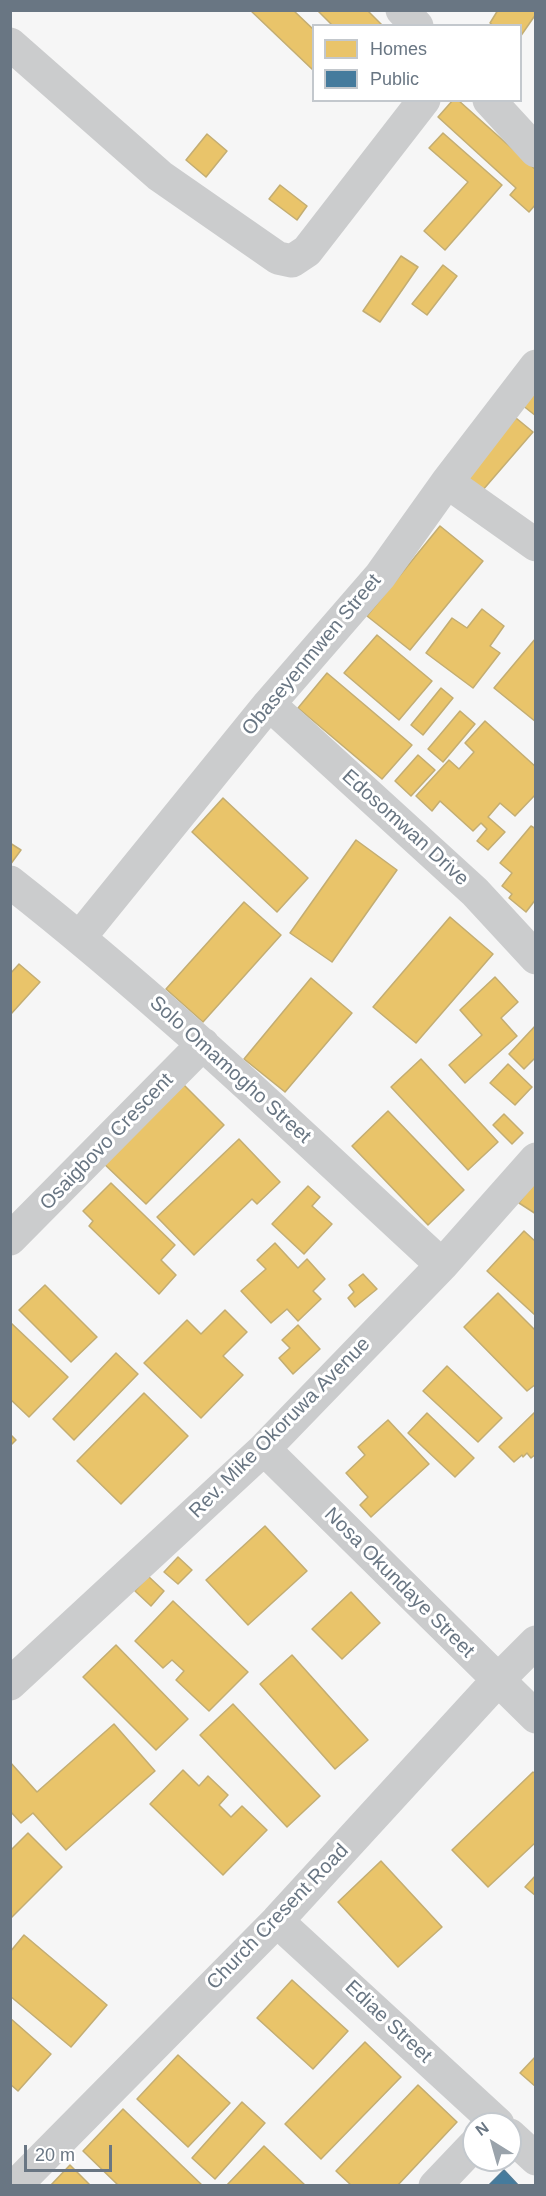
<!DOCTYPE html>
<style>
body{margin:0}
#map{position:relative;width:546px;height:2196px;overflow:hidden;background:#f6f6f6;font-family:Helvetica,sans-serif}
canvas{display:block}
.frame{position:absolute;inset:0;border:12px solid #697683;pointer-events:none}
.legend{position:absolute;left:312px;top:24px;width:210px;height:78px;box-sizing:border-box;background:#fff;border:2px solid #c3c8cd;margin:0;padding:8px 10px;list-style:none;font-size:18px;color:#697683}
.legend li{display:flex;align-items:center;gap:12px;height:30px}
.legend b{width:30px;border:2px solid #c3c8cd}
.north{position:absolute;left:462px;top:2112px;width:60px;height:60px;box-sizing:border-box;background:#fff;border:2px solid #c3c8cd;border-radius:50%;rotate:323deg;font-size:16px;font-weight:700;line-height:24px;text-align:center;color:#697683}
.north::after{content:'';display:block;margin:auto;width:21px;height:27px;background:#9aa3ab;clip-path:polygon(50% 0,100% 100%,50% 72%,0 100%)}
.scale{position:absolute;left:24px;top:2145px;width:88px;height:27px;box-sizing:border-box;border:3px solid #697683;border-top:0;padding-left:8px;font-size:18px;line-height:21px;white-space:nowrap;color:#697683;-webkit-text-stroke:4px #fff;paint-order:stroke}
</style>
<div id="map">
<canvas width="546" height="2196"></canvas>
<div class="frame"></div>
<ul class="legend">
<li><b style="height:16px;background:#e9c46a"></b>Homes</li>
<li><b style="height:16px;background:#457b9d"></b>Public</li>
</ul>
<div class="north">N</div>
<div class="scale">20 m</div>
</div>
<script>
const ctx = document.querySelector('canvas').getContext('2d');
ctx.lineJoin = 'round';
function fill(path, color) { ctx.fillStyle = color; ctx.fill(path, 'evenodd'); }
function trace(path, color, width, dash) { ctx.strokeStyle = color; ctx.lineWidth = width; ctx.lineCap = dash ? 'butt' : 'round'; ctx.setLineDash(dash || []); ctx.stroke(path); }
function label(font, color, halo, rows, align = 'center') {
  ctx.font = font + ' Helvetica,sans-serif'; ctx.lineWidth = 6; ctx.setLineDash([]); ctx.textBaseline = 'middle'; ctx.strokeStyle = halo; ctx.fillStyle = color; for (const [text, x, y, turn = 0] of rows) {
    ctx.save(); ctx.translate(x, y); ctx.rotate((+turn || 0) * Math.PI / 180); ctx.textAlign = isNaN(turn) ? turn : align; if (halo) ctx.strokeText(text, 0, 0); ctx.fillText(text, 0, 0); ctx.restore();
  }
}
const homes = new Path2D(`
 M 250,10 L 293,10 L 314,30 L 314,71 Z
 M 317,10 L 367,10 L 383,26 L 333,26 Z
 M 498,10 L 536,10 L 536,14 L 520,37 L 520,26 L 494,26 L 490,23 Z
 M 453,100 L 458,100 L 536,170 L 536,204 L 529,212 L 510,195 L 516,188 L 438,117 Z
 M 443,133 L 502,185 L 445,250 L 424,231 L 468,182 L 429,148 Z
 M 207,134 L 227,151 L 206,177 L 186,160 Z
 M 280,185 L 307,206 L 297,220 L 269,199 Z
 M 401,256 L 418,267 L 380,322 L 363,311 Z
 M 443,265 L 457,276 L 427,315 L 412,304 Z
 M 528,388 L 536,394 L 536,416 L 517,401 Z
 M 516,418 L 533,432 L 482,491 L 465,477 Z
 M 440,526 L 483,561 L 410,650 L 367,616 Z
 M 482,609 L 504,626 L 490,646 L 500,653 L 473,688 L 426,653 L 452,618 L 467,628 Z
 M 377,635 L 432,681 L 399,720 L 344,673 Z
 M 536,638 L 536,722 L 494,688 Z
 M 327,673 L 412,745 L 382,779 L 298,708 Z
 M 441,688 L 453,698 L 423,735 L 411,725 Z
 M 460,711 L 475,724 L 443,762 L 428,749 Z
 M 485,721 L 536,767 L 536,794 L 515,816 L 500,803 L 488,817 L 505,832 L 488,850 L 477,841 L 487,829 L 481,823 L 473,831 L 440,801 L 432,811 L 416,796 L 449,760 L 459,769 L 474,752 L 465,743 Z
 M 418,755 L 435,770 L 411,796 L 395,781 Z
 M 223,798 L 308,878 L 277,912 L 192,832 Z
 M 531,826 L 536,829 L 536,899 L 526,912 L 509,898 L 512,894 L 502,886 L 512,873 L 500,863 Z
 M 356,840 L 397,870 L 332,962 L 290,933 Z
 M 10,843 L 21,850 L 10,865 Z
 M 244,902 L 281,935 L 203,1022 L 166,989 Z
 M 450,917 L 493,954 L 416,1043 L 373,1007 Z
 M 19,964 L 40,982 L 11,1014 L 10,974 Z
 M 495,977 L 518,1002 L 501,1018 L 517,1036 L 465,1083 L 449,1065 L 482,1035 L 460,1010 Z
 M 311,978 L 352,1013 L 285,1092 L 244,1059 Z
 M 536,1025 L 536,1057 L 524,1069 L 509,1054 Z
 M 421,1059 L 498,1142 L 468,1170 L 391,1087 Z
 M 508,1064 L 532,1087 L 515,1105 L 490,1083 Z
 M 179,1080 L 224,1125 L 146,1204 L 100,1160 Z
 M 388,1111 L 464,1190 L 428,1225 L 352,1146 Z
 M 504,1114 L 523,1133 L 512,1144 L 493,1125 Z
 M 239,1139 L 280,1182 L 257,1204 L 252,1199 L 194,1255 L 157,1217 Z
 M 536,1179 L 536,1214 L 519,1203 Z
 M 111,1183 L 175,1245 L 161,1260 L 176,1275 L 159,1294 L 89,1226 L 93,1221 L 83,1211 Z
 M 308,1186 L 320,1197 L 312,1206 L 332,1224 L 304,1254 L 272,1224 Z
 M 524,1231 L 536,1242 L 536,1316 L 487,1271 Z
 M 275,1243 L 298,1268 L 307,1259 L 325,1279 L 313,1291 L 321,1299 L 298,1321 L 287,1309 L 271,1323 L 241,1291 L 266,1269 L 257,1260 Z
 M 363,1274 L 377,1289 L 355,1307 L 348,1298 L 354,1292 L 349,1285 Z
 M 45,1285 L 97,1337 L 71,1362 L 19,1310 Z
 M 498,1293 L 536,1331 L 536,1384 L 527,1391 L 464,1327 Z
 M 225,1310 L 247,1332 L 223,1356 L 243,1375 L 201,1418 L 144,1363 L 187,1320 L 201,1334 Z
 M 10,1322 L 68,1377 L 29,1417 L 10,1399 Z
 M 298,1325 L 320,1349 L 293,1374 L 279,1358 L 290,1348 L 282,1340 Z
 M 116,1353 L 138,1374 L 74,1440 L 53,1419 Z
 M 447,1366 L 502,1418 L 478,1442 L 423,1391 Z
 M 144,1393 L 188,1436 L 121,1504 L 77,1461 Z
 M 536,1411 L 536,1454 L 531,1458 L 527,1453 L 523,1457 L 522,1455 L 514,1462 L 499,1447 Z
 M 427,1413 L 474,1458 L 455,1477 L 408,1433 Z
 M 388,1420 L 429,1464 L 371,1517 L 360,1505 L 368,1497 L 346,1473 L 365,1455 L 358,1447 Z
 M 10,1434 L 16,1440 L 10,1446 Z
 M 265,1526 L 307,1571 L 248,1625 L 206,1580 Z
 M 178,1557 L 192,1570 L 178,1584 L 164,1572 Z
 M 148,1576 L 164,1591 L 151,1606 L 135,1591 Z
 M 351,1592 L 380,1623 L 342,1659 L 312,1629 Z
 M 173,1601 L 248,1672 L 209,1711 L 176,1680 L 184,1671 L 172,1660 L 163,1668 L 135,1641 Z
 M 116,1645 L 188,1719 L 156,1750 L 83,1677 Z
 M 292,1655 L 368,1740 L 335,1769 L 260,1684 Z
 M 233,1704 L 320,1796 L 287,1827 L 200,1735 Z
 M 114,1724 L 155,1771 L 66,1850 L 33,1813 L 21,1823 L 10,1811 L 10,1762 L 37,1792 Z
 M 183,1770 L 199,1786 L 208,1776 L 228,1795 L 219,1805 L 231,1817 L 242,1806 L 267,1830 L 223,1875 L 150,1804 Z
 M 533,1772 L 536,1774 L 536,1842 L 488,1887 L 452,1850 Z
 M 28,1833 L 62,1867 L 10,1919 L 10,1851 Z
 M 381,1861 L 442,1927 L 398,1967 L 338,1902 Z
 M 536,1875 L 536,1896 L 525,1887 Z
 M 24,1935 L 107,2005 L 71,2047 L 10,1996 L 10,1952 Z
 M 292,1980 L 348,2031 L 313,2069 L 257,2018 Z
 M 10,2018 L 51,2054 L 18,2091 L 10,2084 Z
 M 365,2042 L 401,2077 L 321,2159 L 285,2124 Z
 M 178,2055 L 230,2103 L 188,2147 L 137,2099 Z
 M 536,2056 L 536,2087 L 520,2073 Z
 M 418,2085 L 457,2122 L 397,2186 L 352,2186 L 336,2171 Z
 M 242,2102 L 265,2123 L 215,2179 L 192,2158 Z
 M 123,2109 L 203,2186 L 119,2186 L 83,2151 Z
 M 264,2146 L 306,2186 L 226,2186 Z
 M 70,2165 L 91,2186 L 50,2186 Z`);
fill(homes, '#e9c46a');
trace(homes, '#c3ad72', 1.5);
const public = new Path2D(`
 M 504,2170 L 519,2186 L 488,2186 Z`);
fill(public, '#457b9d');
trace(public, '#507a95', 1.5);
trace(new Path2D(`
 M 402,10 L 417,26
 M 10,44 L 160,176 L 278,258 L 292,261 L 307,251 L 424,100
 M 489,100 L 536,151
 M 447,482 L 536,545
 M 269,704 L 475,892 L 536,958
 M 10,882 C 162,1001 301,1135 442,1265
 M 80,937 L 269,704 L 380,576 L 447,482 L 536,366
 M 10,1239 L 203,1044
 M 264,1449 L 536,1717
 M 10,1684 L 264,1449 L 442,1265 L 536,1159
 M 277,1921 L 498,2124
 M 510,2135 L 536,2159
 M 15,2186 L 277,1921 L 497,1681 L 536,1642
 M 435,2186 L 474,2145`), '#cbcccd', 33);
label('20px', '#697683', '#fff', [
 ["Obaseyenmwen Street",312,655,-50],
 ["Edosomwan Drive",405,828,42],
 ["Solo Omamogho Street",230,1070,42],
 ["Osaigbovo Crescent",107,1142,-46],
 ["Rev. Mike Okoruwa Avenue",280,1428,-45],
 ["Nosa Okundaye Street",399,1583,45],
 ["Church Cresent Road",278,1917,-46],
 ["Ediae Street",388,2022,43]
]);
</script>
